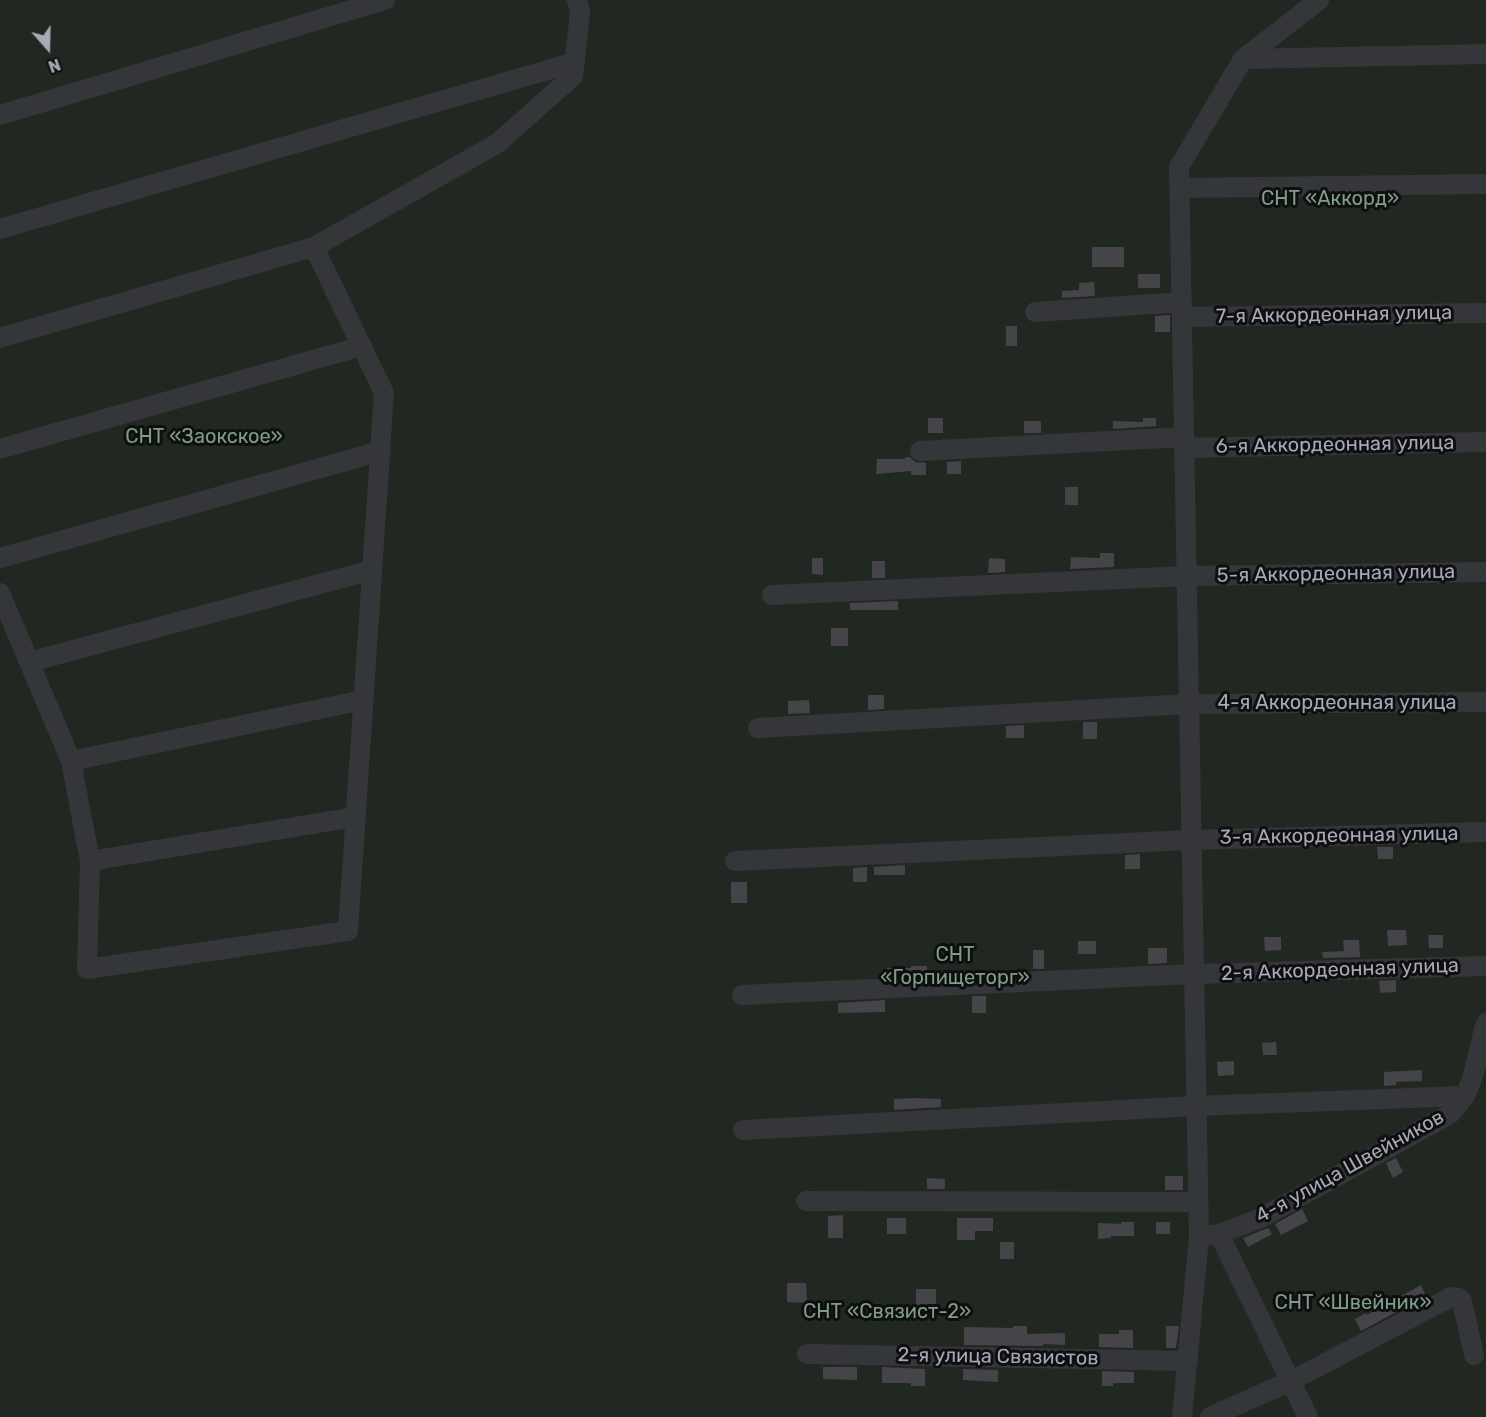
<!DOCTYPE html>
<meta charset="utf-8">
<style>
body{margin:0}
#map{position:relative;width:1486px;height:1417px;overflow:hidden;background:#141416;font-family:Rubik,sans-serif}
canvas{display:block}
.north{position:absolute;left:18px;top:18px;width:60px;height:60px;-webkit-text-stroke:4px #0f0f11;paint-order:stroke;rotate:160deg;font-size:16px;font-weight:700;line-height:24px;text-align:center;color:#a7a9b5}
.north::after{content:'';display:block;margin:auto;width:21px;height:27px;background:#a7a9b5;clip-path:polygon(50% 0,100% 100%,50% 72%,0 100%)}
</style>
<div id="map">
<canvas width="1486" height="1417"></canvas>
<div class="north">N</div>
</div>
<script>
const ctx = document.querySelector('canvas').getContext('2d');
ctx.lineJoin = 'round';
function fill(path, color) { ctx.fillStyle = color; ctx.fill(path, 'evenodd'); }
function trace(path, color, width, dash) { ctx.strokeStyle = color; ctx.lineWidth = width; ctx.lineCap = dash ? 'butt' : 'round'; ctx.setLineDash(dash || []); ctx.stroke(path); }
function label(font, color, halo, rows, align = 'center') {
  ctx.font = font + ' Rubik,sans-serif'; ctx.lineWidth = 6; ctx.setLineDash([]); ctx.textBaseline = 'middle'; ctx.strokeStyle = halo; ctx.fillStyle = color; for (const [text, x, y, turn = 0] of rows) {
    ctx.save(); ctx.translate(x, y); ctx.rotate((+turn || 0) * Math.PI / 180); ctx.textAlign = isNaN(turn) ? turn : align; if (halo) ctx.strokeText(text, 0, 0); ctx.fillText(text, 0, 0); ctx.restore();
  }
}
fill(new Path2D(`
 M 0,0 L 1486,0 L 1486,1417 L 0,1417 Z`), '#212822');
fill(new Path2D(`
 M 1092,247 L 1124,247 L 1124,267 L 1092,267 Z
 M 1138,274 L 1160,274 L 1160,288 L 1138,288 Z
 M 1094,282 L 1095,296 L 1062,298 L 1062,291 L 1079,290 L 1079,283 Z
 M 1170,315 L 1170,332 L 1155,332 L 1155,316 Z
 M 1006,326 L 1017,326 L 1017,346 L 1006,346 Z
 M 928,418 L 943,418 L 943,433 L 928,433 Z
 M 1143,418 L 1156,418 L 1156,426 L 1113,429 L 1113,421 L 1143,422 Z
 M 1024,421 L 1041,421 L 1041,433 L 1024,433 Z
 M 905,457 L 910,457 L 915,462 L 926,463 L 926,475 L 911,475 L 911,471 L 876,474 L 877,459 L 905,459 Z
 M 961,461 L 961,474 L 947,474 L 947,462 Z
 M 1065,487 L 1078,487 L 1078,505 L 1065,505 Z
 M 1100,553 L 1114,553 L 1114,567 L 1070,569 L 1071,557 L 1100,558 Z
 M 812,558 L 823,558 L 823,575 L 812,574 Z
 M 989,558 L 1005,559 L 1005,572 L 988,573 Z
 M 872,561 L 885,561 L 885,578 L 872,578 Z
 M 898,601 L 898,610 L 850,610 L 850,603 Z
 M 831,628 L 848,628 L 848,646 L 831,646 Z
 M 868,695 L 884,695 L 884,709 L 868,710 Z
 M 809,700 L 810,713 L 788,714 L 788,701 Z
 M 1083,722 L 1097,722 L 1097,739 L 1083,739 Z
 M 1024,725 L 1024,738 L 1006,738 L 1006,726 Z
 M 1377,847 L 1393,847 L 1393,859 L 1378,859 Z
 M 1140,854 L 1140,869 L 1125,869 L 1125,855 Z
 M 905,865 L 905,875 L 874,875 L 874,867 Z
 M 867,867 L 867,882 L 853,882 L 853,868 Z
 M 731,882 L 747,882 L 747,903 L 731,903 Z
 M 1387,930 L 1406,930 L 1407,945 L 1388,946 Z
 M 1428,935 L 1443,935 L 1443,948 L 1429,948 Z
 M 1264,937 L 1281,937 L 1281,950 L 1265,951 Z
 M 1343,940 L 1359,940 L 1360,957 L 1323,958 L 1322,952 L 1344,951 Z
 M 1078,941 L 1096,941 L 1096,954 L 1078,954 Z
 M 1148,948 L 1167,948 L 1167,963 L 1148,964 Z
 M 1033,950 L 1044,950 L 1044,969 L 1033,969 Z
 M 911,966 L 927,966 L 927,974 L 887,976 L 887,968 L 911,968 Z
 M 1396,980 L 1396,992 L 1380,993 L 1379,981 Z
 M 972,996 L 986,996 L 986,1013 L 972,1013 Z
 M 885,1000 L 885,1012 L 838,1013 L 838,1003 Z
 M 1276,1042 L 1277,1055 L 1263,1055 L 1262,1043 Z
 M 1234,1061 L 1234,1075 L 1218,1076 L 1217,1062 Z
 M 1422,1070 L 1422,1081 L 1396,1082 L 1396,1085 L 1384,1086 L 1384,1072 Z
 M 914,1098 L 941,1099 L 941,1107 L 894,1110 L 894,1099 Z
 M 1396,1158 L 1403,1172 L 1393,1178 L 1386,1163 Z
 M 1165,1176 L 1183,1176 L 1183,1190 L 1165,1190 Z
 M 927,1178 L 945,1179 L 945,1189 L 927,1189 Z
 M 1302,1209 L 1308,1221 L 1281,1235 L 1275,1224 Z
 M 843,1215 L 843,1238 L 828,1238 L 828,1216 Z
 M 887,1218 L 906,1218 L 906,1234 L 887,1234 Z
 M 957,1218 L 993,1218 L 993,1231 L 975,1231 L 975,1240 L 957,1240 Z
 M 1121,1222 L 1134,1222 L 1134,1236 L 1111,1236 L 1111,1238 L 1098,1239 L 1098,1223 L 1121,1224 Z
 M 1156,1222 L 1170,1222 L 1170,1234 L 1156,1234 Z
 M 1268,1228 L 1272,1234 L 1248,1247 L 1243,1238 Z
 M 1000,1242 L 1014,1242 L 1014,1259 L 1000,1259 Z
 M 787,1283 L 806,1283 L 807,1303 L 787,1302 Z
 M 1421,1285 L 1426,1296 L 1361,1331 L 1355,1319 L 1366,1313 L 1367,1315 Z
 M 916,1289 L 936,1289 L 936,1305 L 916,1305 Z
 M 1013,1326 L 1027,1326 L 1027,1334 L 1065,1333 L 1065,1345 L 1043,1344 L 1043,1346 L 964,1345 L 964,1327 L 1013,1328 Z
 M 1166,1326 L 1179,1326 L 1176,1348 L 1166,1348 Z
 M 1119,1330 L 1133,1330 L 1133,1348 L 1099,1347 L 1099,1334 L 1119,1334 Z
 M 823,1367 L 857,1367 L 857,1380 L 823,1379 Z
 M 882,1367 L 925,1369 L 925,1386 L 911,1386 L 911,1383 L 882,1383 Z
 M 963,1369 L 998,1370 L 998,1382 L 963,1380 Z
 M 1102,1371 L 1134,1372 L 1134,1383 L 1113,1383 L 1113,1386 L 1102,1386 Z`), '#444449');
trace(new Path2D(`
 M 1243,59 L 1486,54
 M 0,115 L 385,0
 M 1180,188 L 1486,184
 M 0,229 L 575,62
 M 1035,312 L 1182,302
 M 1182,317 L 1486,313
 M 0,338 L 314,247
 M 1184,448 L 1486,442
 M 0,449 L 362,346
 M 920,451 L 1184,437
 M 0,558 L 381,451
 M 0,593 L 71,761 L 90,861 L 87,969 L 348,931 L 384,393 L 314,247 L 498,143 L 573,76 L 580,12 L 577,0
 M 772,595 L 1186,576 L 1486,572
 M 29,662 L 372,570
 M 758,728 L 1189,704 L 1486,702
 M 71,761 L 363,700
 M 90,861 L 355,817
 M 735,861 L 1191,840 L 1486,832
 M 742,995 L 1194,974 L 1486,966
 M 743,1130 L 1196,1106 L 1465,1096
 M 806,1201 L 1198,1202
 M 1219,1234 L 1308,1417
 M 1199,1237 L 1219,1234 L 1261,1218 L 1450,1114 C 1455,1108 1461,1102 1465,1095 C 1477,1073 1478,1047 1486,1023
 M 807,1354 L 1188,1361
 M 1182,1417 L 1199,1237 L 1179,167 L 1243,59 L 1319,0
 M 1210,1417 L 1291,1381 L 1451,1297 L 1459,1298 L 1462,1301 L 1474,1355`), '#35363a', 20);
label('20px', '#7f9e86', '#0f0f11', [
 ["СНТ «Аккорд»",1330,199],
 ["СНТ «Заокское»",204,437],
 ["СНТ",955,955],
 ["«Горпищеторг»",955,978],
 ["СНТ «Швейник»",1353,1303],
 ["СНТ «Связист-2»",887,1312]
]);
label('20px', '#a7a9b5', '#0f0f11', [
 ["7-я Аккордеонная улица",1334,315,-1],
 ["6-я Аккордеонная улица",1335,445,-1],
 ["5-я Аккордеонная улица",1336,574,-1],
 ["4-я Аккордеонная улица",1337,703],
 ["3-я Аккордеонная улица",1339,836,-1],
 ["2-я Аккордеонная улица",1340,970,-2],
 ["4-я улица Швейников",1350,1167,-29],
 ["2-я улица Связистов",998,1357,1]
]);
</script>
